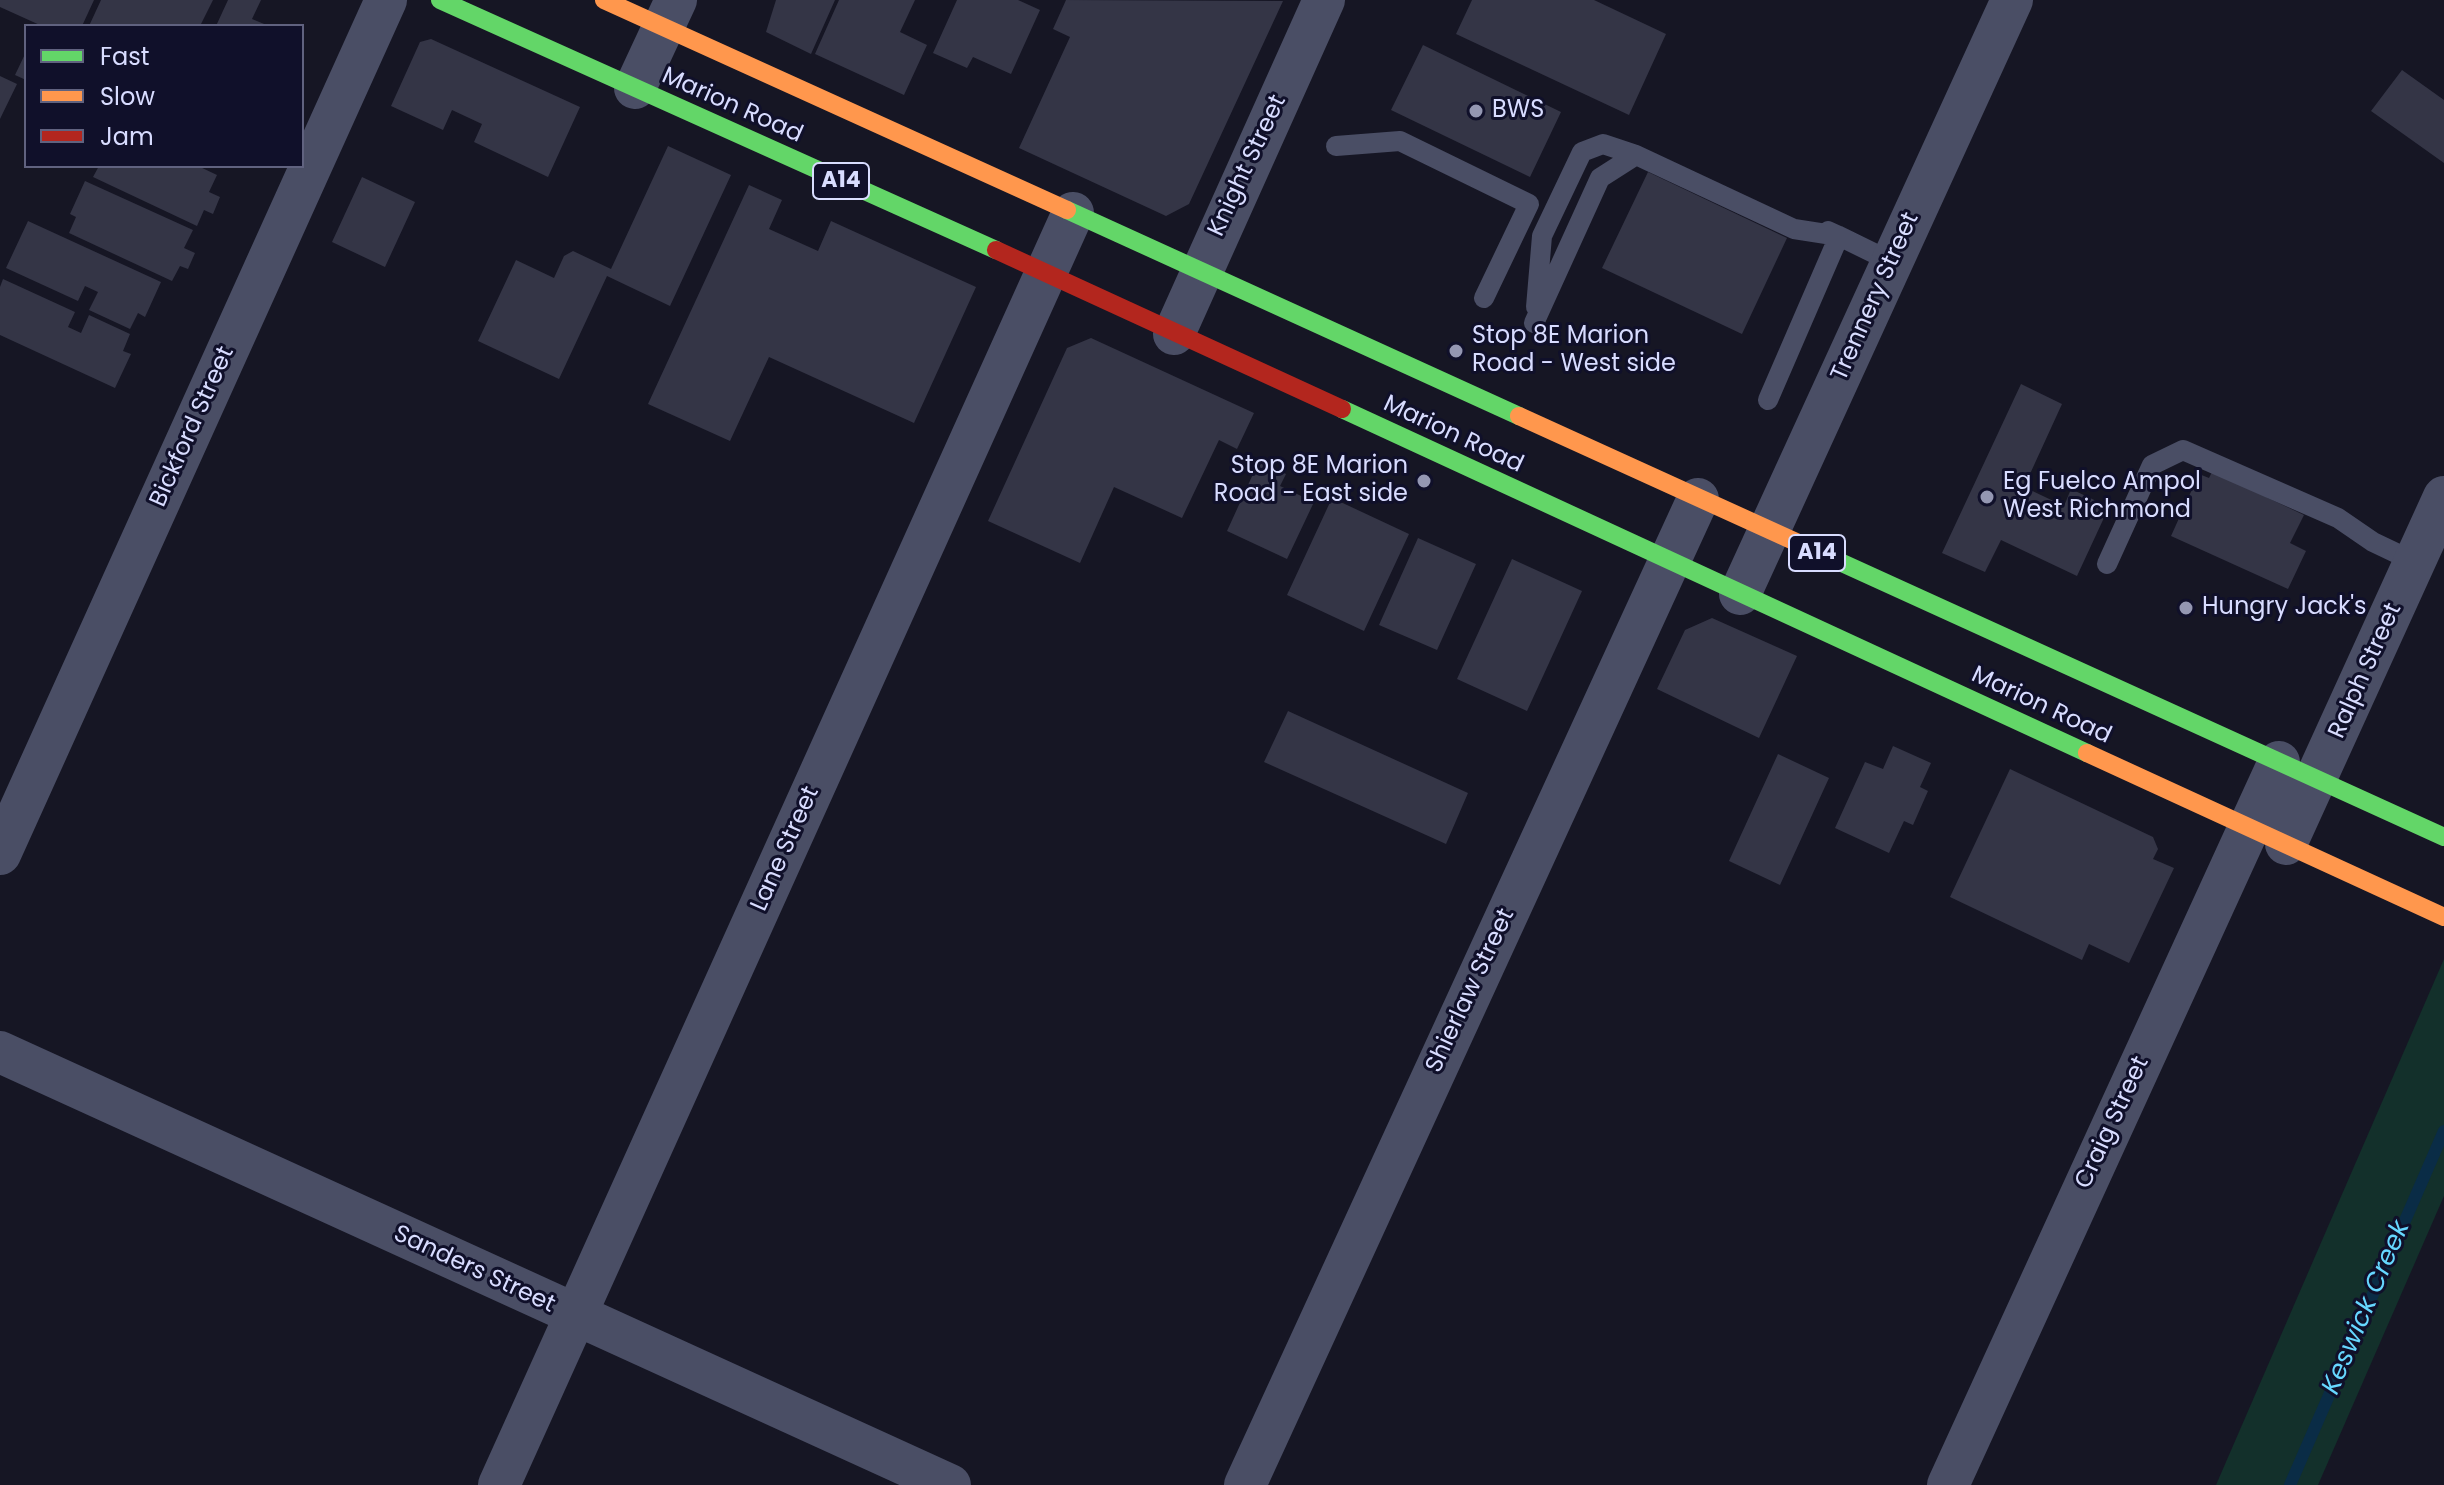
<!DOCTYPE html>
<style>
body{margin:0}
#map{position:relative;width:2444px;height:1485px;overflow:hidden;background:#161624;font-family:Poppins,sans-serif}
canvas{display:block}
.legend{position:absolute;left:24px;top:24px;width:280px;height:144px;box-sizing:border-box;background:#10102a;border:2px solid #60627f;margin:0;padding:10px 14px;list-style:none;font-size:24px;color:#d8dcff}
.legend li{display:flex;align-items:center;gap:16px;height:40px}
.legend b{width:40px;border:2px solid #60627f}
</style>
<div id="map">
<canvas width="2444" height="1485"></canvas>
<ul class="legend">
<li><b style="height:10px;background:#63d668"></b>Fast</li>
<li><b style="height:10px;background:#ff974d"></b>Slow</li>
<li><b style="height:10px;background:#b3261e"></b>Jam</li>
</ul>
</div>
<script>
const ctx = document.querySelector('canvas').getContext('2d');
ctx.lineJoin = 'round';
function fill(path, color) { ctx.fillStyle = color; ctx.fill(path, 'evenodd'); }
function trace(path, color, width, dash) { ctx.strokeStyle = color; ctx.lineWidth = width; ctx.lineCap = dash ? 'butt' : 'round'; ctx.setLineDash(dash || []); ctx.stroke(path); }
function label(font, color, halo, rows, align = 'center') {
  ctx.font = font + ' Poppins,sans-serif'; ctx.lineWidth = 6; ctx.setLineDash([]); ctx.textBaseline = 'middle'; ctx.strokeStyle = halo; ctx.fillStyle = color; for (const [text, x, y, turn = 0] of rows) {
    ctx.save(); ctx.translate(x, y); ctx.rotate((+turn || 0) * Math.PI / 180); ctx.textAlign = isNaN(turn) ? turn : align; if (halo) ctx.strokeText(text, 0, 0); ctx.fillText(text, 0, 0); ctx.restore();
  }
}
fill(new Path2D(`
 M 2444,959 L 2444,1196 L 2318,1485 L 2216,1485 Z`), '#13302b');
trace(new Path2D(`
 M 2290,1485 L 2444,1131`), '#0a2c46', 12);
fill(new Path2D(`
 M 0,0 L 94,0 L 82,26 L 42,26 L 0,7 Z
 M 101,0 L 213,0 L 200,26 L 89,26 Z
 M 228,0 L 261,0 L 252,19 L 269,26 L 216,26 Z
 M 776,0 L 835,0 L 811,54 L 766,32 Z
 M 839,0 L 915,0 L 900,32 L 927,45 L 904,95 L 815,54 Z
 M 957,0 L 1018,0 L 1040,10 L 1011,74 L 973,57 L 967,68 L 933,53 Z
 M 1066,0 L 1283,1 L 1189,204 L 1166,216 L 1019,148 L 1070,37 L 1053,29 Z
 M 1472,0 L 1594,0 L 1666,34 L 1629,115 L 1456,34 Z
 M 431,39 L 580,107 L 548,177 L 474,142 L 482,124 L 452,110 L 443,130 L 391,106 L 420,42 Z
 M 1423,45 L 1561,112 L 1530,177 L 1391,110 Z
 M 26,52 L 26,80 L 15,75 Z
 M 2402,70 L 2444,100 L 2444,163 L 2371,111 Z
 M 0,76 L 17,84 L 0,119 Z
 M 668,146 L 731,175 L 670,306 L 607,276 L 559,379 L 478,341 L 516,260 L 554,278 L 564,256 L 573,251 L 611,269 Z
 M 99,166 L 198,166 L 217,175 L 209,192 L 220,197 L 213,214 L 204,210 L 197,226 L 93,177 Z
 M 1648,172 L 1787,238 L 1742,334 L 1602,268 Z
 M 362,177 L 415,202 L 385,267 L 332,242 Z
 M 85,181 L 193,230 L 184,248 L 195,253 L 188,269 L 180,266 L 172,281 L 69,233 L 76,217 L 70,214 Z
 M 749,185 L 782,200 L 769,229 L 818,251 L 831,221 L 976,287 L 914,423 L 769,357 L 730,441 L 648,404 Z
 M 28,221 L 161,282 L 145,317 L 138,313 L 130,329 L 89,310 L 98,292 L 85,286 L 78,301 L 6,268 Z
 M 3,279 L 75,312 L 68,327 L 81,333 L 89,315 L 130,334 L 123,351 L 131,354 L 115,388 L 0,335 L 0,287 Z
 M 1091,338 L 1254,413 L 1237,449 L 1219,440 L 1182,518 L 1114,487 L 1080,563 L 988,521 L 1067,348 Z
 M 2021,384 L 2062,404 L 2024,487 L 2064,506 L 2071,489 L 2109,507 L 2077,576 L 2001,540 L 1985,572 L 1942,553 Z
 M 2218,460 L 2268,498 L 2304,515 L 2290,543 L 2306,551 L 2288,589 L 2171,536 L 2199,474 L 2209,478 Z
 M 1259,461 L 1286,474 L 1280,486 L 1314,502 L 1287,559 L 1227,531 Z
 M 1332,498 L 1409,534 L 1364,631 L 1287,595 Z
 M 1418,538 L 1476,564 L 1437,650 L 1379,625 Z
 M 1512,559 L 1582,591 L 1527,711 L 1457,679 Z
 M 1712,618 L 1797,656 L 1759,738 L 1657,689 L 1685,630 Z
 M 1288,711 L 1468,793 L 1446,844 L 1264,762 Z
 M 1893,746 L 1931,763 L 1920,787 L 1928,791 L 1913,825 L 1904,821 L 1889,853 L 1835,828 L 1865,762 L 1883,769 Z
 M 1778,754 L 1829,778 L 1780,885 L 1729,861 Z
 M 2010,769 L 2153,837 L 2158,849 L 2153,859 L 2174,868 L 2129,963 L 2089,944 L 2082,960 L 1950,897 Z`), '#343546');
trace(new Path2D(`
 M 1336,146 L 1400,141 L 1529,204 L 1484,298
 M 1536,307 L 1542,236 L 1582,152 L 1603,144 L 1636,155
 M 1534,323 L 1600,178 L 1636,155 L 1794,229 L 1839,236 L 1892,262
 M 1768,400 L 1839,236 L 1828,231
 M 2107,564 L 2152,465 L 2183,450 L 2338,518 L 2373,542 L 2415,562`), '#4a4e65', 20);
trace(new Path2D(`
 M 635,88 L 676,0
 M 1174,334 L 1324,0
 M 1740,594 L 2012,0
 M 2286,844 L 2444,497
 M 0,854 L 386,0
 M 0,1052 L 950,1485
 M 499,1485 L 1073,213
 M 1245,1485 L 1698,499
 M 1948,1485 L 2279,762`), '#4a4e65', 42);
trace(new Path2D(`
 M 440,0 L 996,250
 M 1067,210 L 1519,416
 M 1342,409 L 2087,753
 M 1807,547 L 2444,837`), '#63d668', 18);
trace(new Path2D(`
 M 604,0 L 1067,210
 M 1519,416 L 1807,547
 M 2087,753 L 2444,917`), '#ff974d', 18);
trace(new Path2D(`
 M 996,250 L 1342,409`), '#b3261e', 18);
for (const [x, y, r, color] of [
 [1476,111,8,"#9497b2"],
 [1456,351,8,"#9497b2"],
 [1424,481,8,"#9497b2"],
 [1987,497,8,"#9497b2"],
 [2186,608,8,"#9497b2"]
]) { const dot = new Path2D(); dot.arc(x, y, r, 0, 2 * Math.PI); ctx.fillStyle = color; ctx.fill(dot); trace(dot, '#10102a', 3); }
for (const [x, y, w] of [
 [841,181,56],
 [1817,553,56]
]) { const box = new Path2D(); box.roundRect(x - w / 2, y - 18, w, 36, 6); ctx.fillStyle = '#10102a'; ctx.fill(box); trace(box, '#d8dcff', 2); }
label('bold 22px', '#d8dcff', null, [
 ["A14",841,181],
 ["A14",1817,553]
]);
label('24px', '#d8dcff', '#10102a', [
 ["Marion Road",732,106,24],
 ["Knight Street",1248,166,-65],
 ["Trennery Street",1876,297,-66],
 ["Bickford Street",193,427,-66],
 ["Marion Road",1453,435,25],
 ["Ralph Street",2366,671,-66],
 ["Marion Road",2041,706,25],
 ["Lane Street",786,849,-66],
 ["Shierlaw Street",1471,991,-65],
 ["Craig Street",2113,1123,-65],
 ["Sanders Street",474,1270,25]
]);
label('24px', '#d8dcff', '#10102a', [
 ["BWS",1492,111],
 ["Stop 8E Marion",1472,337],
 ["Road - West side",1472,365],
 ["Stop 8E Marion",1408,467,"right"],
 ["Road - East side",1408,495,"right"],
 ["Eg Fuelco Ampol",2003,483],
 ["West Richmond",2003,511],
 ["Hungry Jack's",2202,608]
], 'left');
label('italic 26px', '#66d7ff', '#10102a', [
 ["Keswick Creek",2367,1308,-67]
]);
</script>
